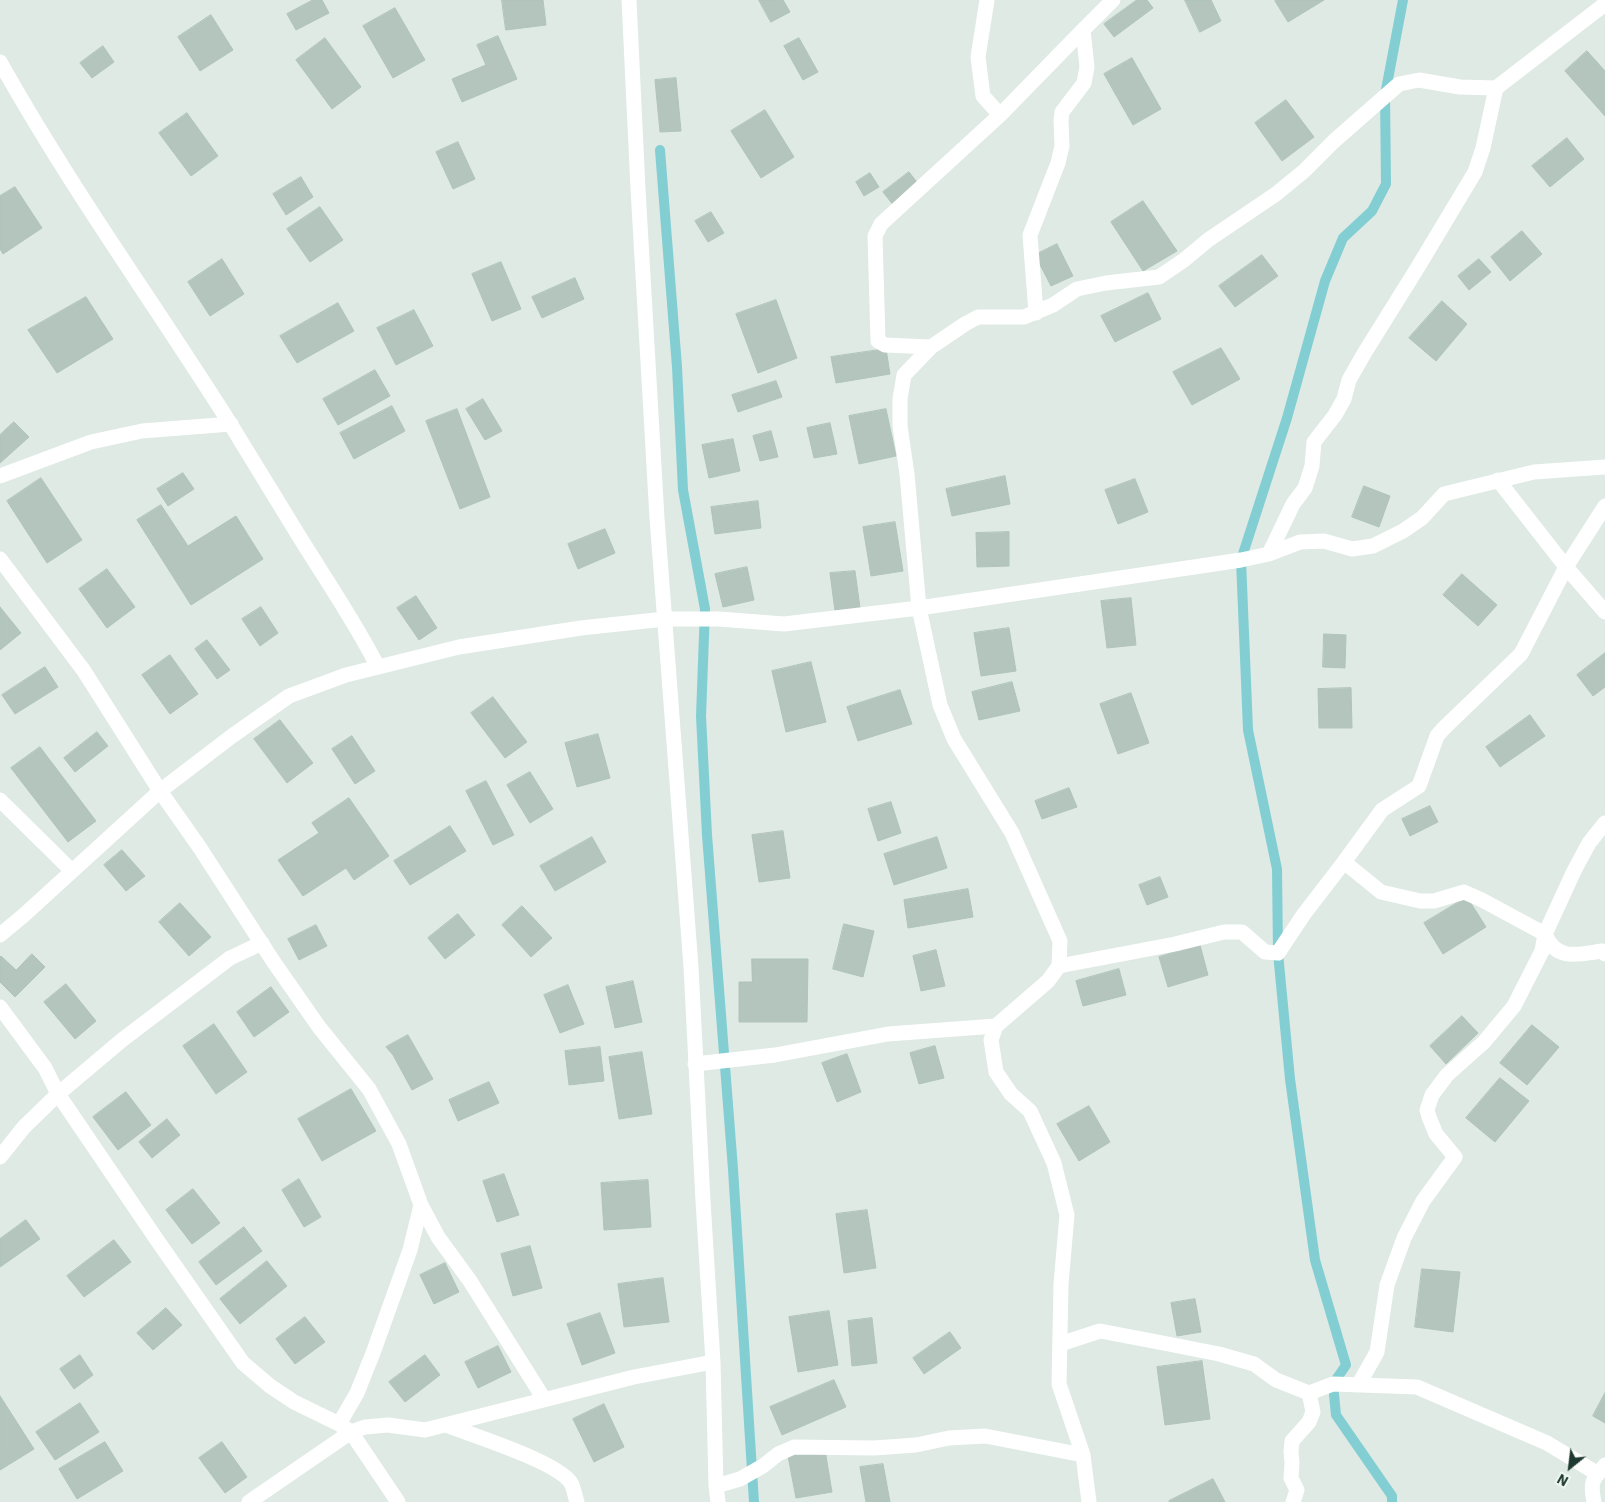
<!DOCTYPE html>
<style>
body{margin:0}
#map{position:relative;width:1605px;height:1502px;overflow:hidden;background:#deeae3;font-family:"IBM Plex Sans",sans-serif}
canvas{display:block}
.north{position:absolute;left:1545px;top:1442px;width:50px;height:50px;-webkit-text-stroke:4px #eef7f2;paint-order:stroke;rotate:209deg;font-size:14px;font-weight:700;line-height:20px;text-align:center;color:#1f3a30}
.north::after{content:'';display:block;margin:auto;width:18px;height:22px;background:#1f3a30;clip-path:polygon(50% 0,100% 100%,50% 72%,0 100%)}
</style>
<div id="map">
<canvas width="1605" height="1502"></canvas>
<div class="north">N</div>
</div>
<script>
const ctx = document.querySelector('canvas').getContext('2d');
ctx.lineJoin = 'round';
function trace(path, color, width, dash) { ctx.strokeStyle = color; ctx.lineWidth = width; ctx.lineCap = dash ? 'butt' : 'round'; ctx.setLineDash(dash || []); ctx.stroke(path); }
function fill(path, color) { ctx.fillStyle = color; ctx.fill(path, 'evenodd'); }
trace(new Path2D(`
 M 660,150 L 677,367 L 683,490 L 705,609 L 701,716 L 707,835 L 733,1169 L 754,1502
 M 1392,1502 L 1392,1496 L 1336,1415 L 1333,1384 L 1346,1365 L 1315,1260 L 1290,1079 L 1278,953 L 1277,869 L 1248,730 L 1241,560 L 1287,418 L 1325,281 L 1343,238 L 1372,211 L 1386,184 L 1385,95 L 1403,0`), '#82ced3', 10);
const building = new Path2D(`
 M 313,0 L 322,0 L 329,13 L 296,30 L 287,14 Z
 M 502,0 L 543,0 L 546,25 L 506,30 Z
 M 759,0 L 783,0 L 790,12 L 771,22 Z
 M 1137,0 L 1147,0 L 1153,8 L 1114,37 L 1104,24 Z
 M 1185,0 L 1211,0 L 1221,21 L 1200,32 Z
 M 1277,0 L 1324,0 L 1288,22 L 1275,1 Z
 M 395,8 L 425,60 L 393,78 L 363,26 Z
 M 211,15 L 233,50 L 200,71 L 178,37 Z
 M 498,36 L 517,79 L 462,102 L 452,79 L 486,65 L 477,45 Z
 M 325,38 L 361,87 L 332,109 L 296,60 Z
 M 799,38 L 818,72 L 803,80 L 784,46 Z
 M 103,46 L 114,62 L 92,78 L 80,63 Z
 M 1587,51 L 1605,71 L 1605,116 L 1565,71 Z
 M 1132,58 L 1161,109 L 1133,125 L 1104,74 Z
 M 676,78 L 681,131 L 660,132 L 655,80 Z
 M 1286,100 L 1314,137 L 1282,161 L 1255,123 Z
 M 765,110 L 794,157 L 761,178 L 731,131 Z
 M 187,113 L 218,156 L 191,176 L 159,133 Z
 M 1567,138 L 1584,159 L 1550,187 L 1532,166 Z
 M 458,142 L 475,179 L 453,189 L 436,152 Z
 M 909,172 L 920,186 L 894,206 L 883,192 Z
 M 870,173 L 879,187 L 864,196 L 856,182 Z
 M 301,177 L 313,197 L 286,215 L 273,194 Z
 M 15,187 L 42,228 L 3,254 L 0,249 L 0,196 Z
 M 1143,201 L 1177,251 L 1143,271 L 1111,222 Z
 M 320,207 L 343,240 L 310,262 L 287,229 Z
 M 711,212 L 724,233 L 708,242 L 695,221 Z
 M 1522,231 L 1542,254 L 1510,281 L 1491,257 Z
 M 1057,244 L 1073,276 L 1051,286 L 1035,255 Z
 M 1262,255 L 1278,276 L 1235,307 L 1219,286 Z
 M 222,259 L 244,294 L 210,316 L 188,282 Z
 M 1479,259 L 1491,272 L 1469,290 L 1458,276 Z
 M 501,262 L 521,309 L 492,321 L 472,274 Z
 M 575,278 L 584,299 L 542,318 L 532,297 Z
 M 1148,293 L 1161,319 L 1115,342 L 1101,316 Z
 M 86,297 L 113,339 L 57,373 L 28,330 Z
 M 776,300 L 797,358 L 758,373 L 736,314 Z
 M 1442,301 L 1467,324 L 1436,361 L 1409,338 Z
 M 338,303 L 354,331 L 297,363 L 280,336 Z
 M 414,310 L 433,346 L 396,365 L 377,328 Z
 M 1221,348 L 1240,379 L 1192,405 L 1173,372 Z
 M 886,349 L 890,374 L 836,383 L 831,357 Z
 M 375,370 L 390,396 L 338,425 L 323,399 Z
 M 776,381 L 782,397 L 738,412 L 732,395 Z
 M 483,399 L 502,431 L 485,440 L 466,409 Z
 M 392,406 L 405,431 L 354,459 L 340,433 Z
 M 457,409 L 490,497 L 460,509 L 426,421 Z
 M 886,409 L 896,456 L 859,464 L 849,416 Z
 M 14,422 L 29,437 L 0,463 L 0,435 Z
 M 830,423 L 837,454 L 814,458 L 807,428 Z
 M 771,431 L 778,457 L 760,461 L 753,436 Z
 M 733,439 L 740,471 L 709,478 L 702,445 Z
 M 183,473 L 194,489 L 168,506 L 157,489 Z
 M 1005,476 L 1010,504 L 952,516 L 946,489 Z
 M 41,478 L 82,540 L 47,563 L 7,501 Z
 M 1135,479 L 1148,512 L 1118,524 L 1105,490 Z
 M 1364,486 L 1390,496 L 1379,527 L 1352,517 Z
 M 758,501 L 761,528 L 715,534 L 711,507 Z
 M 161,505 L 188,546 L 236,516 L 263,559 L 191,605 L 137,520 Z
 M 895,522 L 903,571 L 871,576 L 863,527 Z
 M 605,529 L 615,553 L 578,569 L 568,544 Z
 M 1009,532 L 1009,566 L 977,567 L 976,533 Z
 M 747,567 L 754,600 L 723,607 L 715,574 Z
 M 107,569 L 135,607 L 107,628 L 79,589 Z
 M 855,571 L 860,608 L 835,611 L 830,573 Z
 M 1462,574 L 1497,605 L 1478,626 L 1443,595 Z
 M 416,596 L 437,628 L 419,640 L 397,608 Z
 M 1131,598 L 1136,645 L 1107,648 L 1101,601 Z
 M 0,607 L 21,633 L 0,650 Z
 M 261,607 L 278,633 L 260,646 L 242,619 Z
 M 1009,628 L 1016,671 L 981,676 L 974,633 Z
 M 1324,634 L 1346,635 L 1345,668 L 1323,667 Z
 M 207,640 L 230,670 L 217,679 L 195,649 Z
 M 1605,653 L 1605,687 L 1593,696 L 1577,675 Z
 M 170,655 L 198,694 L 170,714 L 142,675 Z
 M 811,662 L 826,722 L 786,732 L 772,671 Z
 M 45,667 L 58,687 L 15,714 L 2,695 Z
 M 1012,682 L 1020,711 L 979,720 L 972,692 Z
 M 1351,688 L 1352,728 L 1319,728 L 1318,689 Z
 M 900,690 L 912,724 L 858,741 L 847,707 Z
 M 1131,693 L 1149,743 L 1118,754 L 1100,704 Z
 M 493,697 L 527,742 L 505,758 L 471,713 Z
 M 1530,715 L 1545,736 L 1500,767 L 1486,747 Z
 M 280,720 L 313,763 L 287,783 L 254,739 Z
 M 97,732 L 108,746 L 75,772 L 64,758 Z
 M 598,734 L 610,778 L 577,787 L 565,743 Z
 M 352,736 L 375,771 L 355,784 L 332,749 Z
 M 40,747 L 96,821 L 68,842 L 11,768 Z
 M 530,772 L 553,809 L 530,823 L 507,785 Z
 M 486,781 L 514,835 L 493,845 L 466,791 Z
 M 1069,788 L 1077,807 L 1042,819 L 1035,801 Z
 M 349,798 L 389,856 L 354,880 L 346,868 L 303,896 L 278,860 L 319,833 L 312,823 Z
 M 891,802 L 901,833 L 878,841 L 868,809 Z
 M 1430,806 L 1438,822 L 1410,836 L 1402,819 Z
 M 450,826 L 466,851 L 410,885 L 394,861 Z
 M 783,831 L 790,878 L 759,882 L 752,835 Z
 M 592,837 L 606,862 L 555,891 L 540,866 Z
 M 937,837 L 947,868 L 894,885 L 884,854 Z
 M 122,850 L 145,876 L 126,891 L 104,865 Z
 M 1160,877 L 1168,897 L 1147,905 L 1139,885 Z
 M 968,889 L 973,917 L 908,928 L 904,900 Z
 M 1467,897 L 1486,927 L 1443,954 L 1424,923 Z
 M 180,903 L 211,937 L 189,956 L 159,922 Z
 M 522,906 L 552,938 L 531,957 L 502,925 Z
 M 458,914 L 475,935 L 445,959 L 428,938 Z
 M 844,924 L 874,931 L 863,977 L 833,969 Z
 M 316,925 L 327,946 L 299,960 L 288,939 Z
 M 1200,945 L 1208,975 L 1168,987 L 1159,957 Z
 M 936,950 L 945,986 L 921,991 L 913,956 Z
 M 32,954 L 45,967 L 15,997 L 0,982 L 0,957 L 1,956 L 16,970 Z
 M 752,959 L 808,959 L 807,1022 L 739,1022 L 739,982 L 752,982 Z
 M 1119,969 L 1126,995 L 1083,1006 L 1076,981 Z
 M 633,981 L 642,1022 L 615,1028 L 606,987 Z
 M 66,984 L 96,1021 L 75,1039 L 44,1002 Z
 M 568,985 L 584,1024 L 560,1033 L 544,995 Z
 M 271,987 L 289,1012 L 254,1037 L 237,1012 Z
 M 1462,1016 L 1478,1033 L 1446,1064 L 1430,1046 Z
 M 214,1024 L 247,1072 L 216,1094 L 183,1046 Z
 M 1532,1025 L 1559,1047 L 1527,1085 L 1500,1063 Z
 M 408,1035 L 433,1079 L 412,1090 L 393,1055 L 386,1047 Z
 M 935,1046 L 944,1078 L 919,1084 L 910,1053 Z
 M 600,1047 L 604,1081 L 569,1085 L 565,1051 Z
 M 642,1052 L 652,1114 L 619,1119 L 609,1057 Z
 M 847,1054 L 861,1092 L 837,1102 L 822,1063 Z
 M 1500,1078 L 1529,1101 L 1495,1142 L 1466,1118 Z
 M 489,1082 L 499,1103 L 458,1121 L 449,1100 Z
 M 351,1089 L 376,1131 L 322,1161 L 298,1119 Z
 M 126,1092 L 151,1125 L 118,1150 L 93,1117 Z
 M 1089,1106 L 1110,1142 L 1079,1161 L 1057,1124 Z
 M 167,1119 L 180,1135 L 152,1158 L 139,1142 Z
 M 504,1174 L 519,1215 L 497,1222 L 483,1181 Z
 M 299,1179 L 321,1217 L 304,1227 L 282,1190 Z
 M 648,1180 L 651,1227 L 604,1230 L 601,1183 Z
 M 193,1189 L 220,1223 L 192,1244 L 166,1210 Z
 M 867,1210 L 876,1268 L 844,1273 L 836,1214 Z
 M 26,1220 L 40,1239 L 0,1267 L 0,1239 Z
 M 244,1227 L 262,1251 L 216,1285 L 199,1262 Z
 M 114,1240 L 131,1262 L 84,1297 L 67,1276 Z
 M 530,1246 L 542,1288 L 513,1296 L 501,1254 Z
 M 267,1261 L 287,1286 L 240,1324 L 220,1299 Z
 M 445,1263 L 459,1292 L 434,1304 L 420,1275 Z
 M 1422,1269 L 1460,1272 L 1453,1332 L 1415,1327 Z
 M 663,1278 L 669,1322 L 624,1327 L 618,1284 Z
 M 1195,1299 L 1201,1332 L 1177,1336 L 1171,1303 Z
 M 166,1308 L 182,1325 L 153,1350 L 137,1333 Z
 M 829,1311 L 838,1365 L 798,1372 L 789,1317 Z
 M 600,1313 L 615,1353 L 582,1365 L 567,1324 Z
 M 305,1317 L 325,1342 L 295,1364 L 276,1339 Z
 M 872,1318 L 877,1363 L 852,1366 L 848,1321 Z
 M 950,1332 L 961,1348 L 924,1374 L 913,1358 Z
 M 498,1346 L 511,1372 L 478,1388 L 465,1362 Z
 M 80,1355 L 93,1375 L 74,1389 L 60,1369 Z
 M 425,1355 L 440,1375 L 405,1402 L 389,1382 Z
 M 1202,1361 L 1210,1419 L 1165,1425 L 1157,1367 Z
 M 834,1380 L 846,1407 L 782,1435 L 770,1407 Z
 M 1605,1393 L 1605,1423 L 1593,1416 Z
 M 0,1396 L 34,1449 L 0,1470 Z
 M 80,1403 L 99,1432 L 55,1460 L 36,1432 Z
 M 604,1404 L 624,1447 L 594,1462 L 573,1419 Z
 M 105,1442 L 123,1471 L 77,1499 L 59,1469 Z
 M 222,1442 L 247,1477 L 225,1493 L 199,1458 Z
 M 825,1450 L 832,1492 L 796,1498 L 788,1456 Z
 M 883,1464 L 890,1502 L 866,1502 L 860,1467 Z
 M 1213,1479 L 1225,1502 L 1170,1502 L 1169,1501 Z`);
fill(building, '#b3c5bc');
trace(building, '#b0c4ba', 1);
trace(new Path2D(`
 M 629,0 L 638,189 L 657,518 L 691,967 L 703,1201 L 713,1362 L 716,1486 L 718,1502
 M 987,0 L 978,57 L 983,96 L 1000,115
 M 0,62 C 70,187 154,303 231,425 C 252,459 273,494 294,528 C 322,574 353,618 378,667
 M 1036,313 L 1030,235 L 1058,163 L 1062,146 L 1061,120 L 1062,112 L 1084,83 L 1087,67 L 1083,30 L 1113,0
 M 931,347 L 885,345 L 878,341 L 875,236 L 881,224 L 1000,115 L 1083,30
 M 0,476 L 91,442 L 142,431 L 231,424
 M 1498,480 L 1566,567 L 1605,612
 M 1269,554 L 1293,504 L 1305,488 L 1312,466 L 1314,442 L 1335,415 L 1344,399 L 1349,380 L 1365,352 L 1418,267 L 1475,172 L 1483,148 L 1496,88 L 1605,4
 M 0,559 L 84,671 L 160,791 L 200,848 L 273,961 L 319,1027 L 369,1089 L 399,1144 L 421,1205 L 438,1237 L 470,1281 L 544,1399
 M 0,800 L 72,871
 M 1344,862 L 1382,810 L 1419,786 L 1437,736 L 1443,729 L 1521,654 L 1566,567 L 1605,506
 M 0,935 L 24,915 L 160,791 L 232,736 L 289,696 L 346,675 L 459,647 L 581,628 L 665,619 L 719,619 L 784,624 L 919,608 L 1241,560 L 1269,554 L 1300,542 L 1324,541 L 1352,549 L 1373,546 L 1403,531 L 1422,518 L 1444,494 L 1534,472 L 1605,467
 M 1059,966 L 1175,944 L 1224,932 L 1242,932 L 1265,952 L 1278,953 L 1304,914 L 1344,862 L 1381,892 L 1420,901 L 1434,901 L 1464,892 L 1482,900 L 1545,934 C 1556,962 1579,954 1602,951 L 1605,954
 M 0,1007 L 45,1068 L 58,1094 L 157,1240 L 243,1363 L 270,1386 L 294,1402 L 339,1424 L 351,1432 L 398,1502
 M 695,1064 L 775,1055 L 888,1034 L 996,1026
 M 0,1157 L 24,1127 L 58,1094 L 122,1040 L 230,958 L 262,943
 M 1060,1344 L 1100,1331 L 1163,1343 L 1219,1354 L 1254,1364 L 1276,1380 L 1309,1393 L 1333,1384 L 1417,1387 L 1547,1443 L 1598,1474
 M 1359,1384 L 1377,1352 L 1387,1285 L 1404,1238 L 1423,1201 L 1455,1157 L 1436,1134 L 1429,1117 L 1427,1110 L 1432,1095 L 1447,1075 L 1484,1042 L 1514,1006 L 1542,951 L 1545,934 L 1574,871 L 1589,843 L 1605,823
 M 339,1424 L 357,1393 L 373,1353 L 410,1250 L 421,1205
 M 446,1425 C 472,1435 558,1462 571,1483 C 574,1488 575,1497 577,1502
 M 716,1486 L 740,1479 L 763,1466 L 778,1454 L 794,1447 L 874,1448 L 916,1445 L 949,1438 L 985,1436 L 1083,1455
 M 249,1502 L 351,1432 L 365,1427 L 388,1425 L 425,1430 L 634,1377 L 713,1362
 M 1089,1502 L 1083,1455 L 1059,1384 L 1061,1284 L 1067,1215 L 1054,1163 L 1030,1111 L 1011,1094 L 996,1072 L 991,1040 L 996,1026 L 1048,981 L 1059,966 L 1060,941 L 1012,833 L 954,739 L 940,705 L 919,608 L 907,474 L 900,426 L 900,399 L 904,375 L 931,347 L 965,324 L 978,317 L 1024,317 L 1053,305 L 1077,289 L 1106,283 L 1159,277 L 1184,260 L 1208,240 L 1276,194 L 1304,171 L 1334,141 L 1399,84 L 1419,80 L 1460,87 L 1496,88
 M 1293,1502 L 1297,1490 L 1291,1478 L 1292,1463 L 1291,1451 L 1292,1441 L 1309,1422 L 1313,1412 L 1309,1393
 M 1594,1502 C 1590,1482 1592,1480 1605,1465`), '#fff', 15);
</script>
